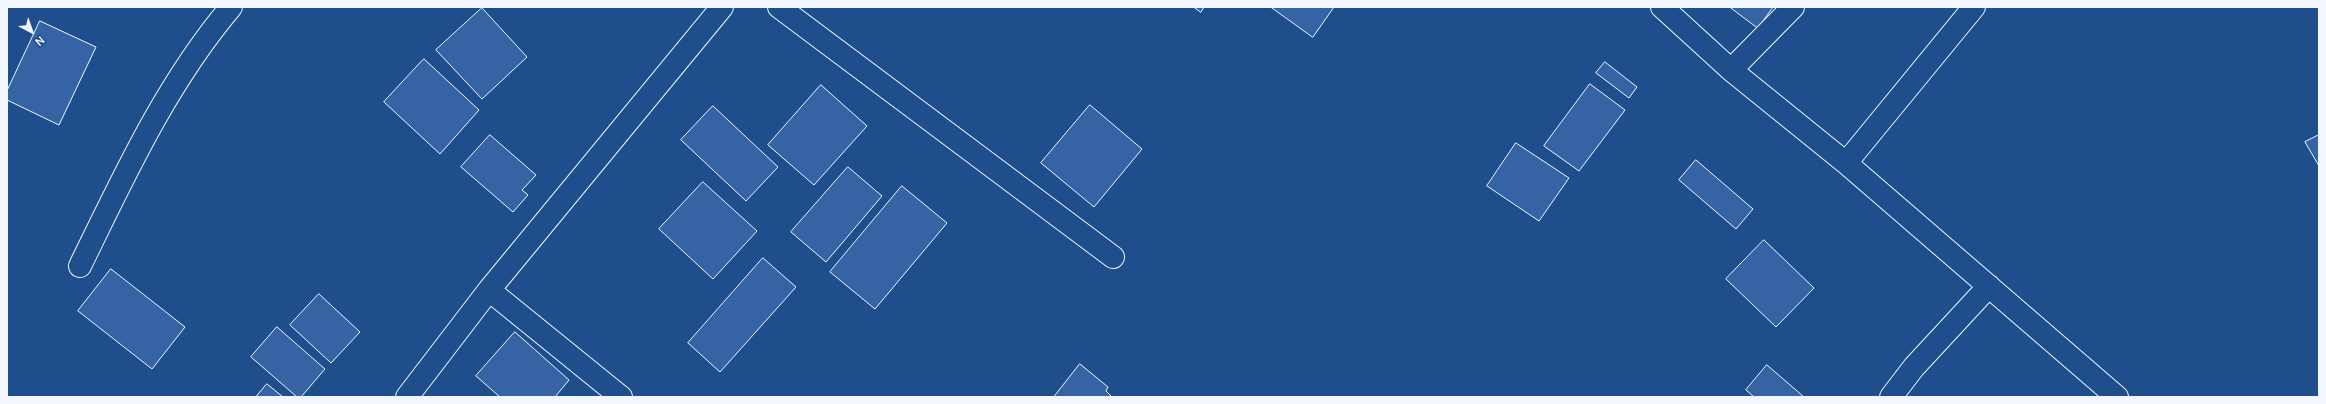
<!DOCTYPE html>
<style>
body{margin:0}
#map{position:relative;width:2326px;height:404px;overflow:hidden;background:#1f4e8c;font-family:Manrope,sans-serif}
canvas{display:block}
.frame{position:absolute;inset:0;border:8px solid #f2f6ff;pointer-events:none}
.north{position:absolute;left:12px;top:12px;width:40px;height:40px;-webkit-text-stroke:3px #1f4e8c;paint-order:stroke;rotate:139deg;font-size:11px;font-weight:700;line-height:16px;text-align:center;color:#f2f6ff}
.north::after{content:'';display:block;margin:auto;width:14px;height:18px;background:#f2f6ff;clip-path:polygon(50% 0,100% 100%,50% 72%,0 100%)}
</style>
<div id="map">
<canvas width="2326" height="404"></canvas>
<div class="frame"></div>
<div class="north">N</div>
</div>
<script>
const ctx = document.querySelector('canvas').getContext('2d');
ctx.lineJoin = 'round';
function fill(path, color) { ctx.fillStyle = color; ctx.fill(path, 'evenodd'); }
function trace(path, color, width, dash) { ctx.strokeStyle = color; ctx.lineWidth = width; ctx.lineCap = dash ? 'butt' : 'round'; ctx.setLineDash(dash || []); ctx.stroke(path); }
const building = new Path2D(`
 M 1194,7 L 1204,7 L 1201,12 Z
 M 1271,7 L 1334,7 L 1313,37 Z
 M 1730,7 L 1773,7 L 1758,28 Z
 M 482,8 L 527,57 L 482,99 L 436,50 Z
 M 40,21 L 96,47 L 59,125 L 7,100 L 7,91 Z
 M 424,59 L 479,110 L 440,154 L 384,102 Z
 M 1605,62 L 1637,87 L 1629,98 L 1596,73 Z
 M 1590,84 L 1625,110 L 1579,171 L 1544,146 Z
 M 821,85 L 867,126 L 814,185 L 768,145 Z
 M 1090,105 L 1142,149 L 1094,207 L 1041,163 Z
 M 713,106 L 778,167 L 746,201 L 681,140 Z
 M 490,135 L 536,175 L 522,190 L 528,195 L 513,212 L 461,167 Z
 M 2319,135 L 2319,166 L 2305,142 Z
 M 1516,143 L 1569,178 L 1539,221 L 1487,186 Z
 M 1696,160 L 1753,209 L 1736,229 L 1679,180 Z
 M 848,167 L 882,196 L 826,262 L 791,232 Z
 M 703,182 L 757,231 L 713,279 L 659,229 Z
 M 902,186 L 947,223 L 875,309 L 830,272 Z
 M 1764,240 L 1814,288 L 1776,327 L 1726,279 Z
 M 763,258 L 796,287 L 720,372 L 688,343 Z
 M 111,269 L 185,327 L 152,369 L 78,311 Z
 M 319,294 L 360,332 L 331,363 L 290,325 Z
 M 277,327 L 325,369 L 301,397 L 297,397 L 251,357 Z
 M 515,332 L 569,380 L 555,397 L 500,397 L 476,376 Z
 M 1080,364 L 1108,387 L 1106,391 L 1112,397 L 1054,397 Z
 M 1767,365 L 1804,397 L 1754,397 L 1746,390 Z
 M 267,384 L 283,397 L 256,397 Z`);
fill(building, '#3563a3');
trace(building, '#f2f6ff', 1);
const minor = new Path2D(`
 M 779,7 L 1113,257
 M 1662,7 L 1731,70 L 1846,163 L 2117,397
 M 1731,70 L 1793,7
 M 1846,163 L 1974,7
 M 80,266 C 124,176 166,84 231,7
 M 489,290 L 621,397
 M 407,397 L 489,290 L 722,7
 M 1891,397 L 1914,367 L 1989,286`);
trace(minor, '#f2f6ff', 24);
trace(minor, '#1f4e8c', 22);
</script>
